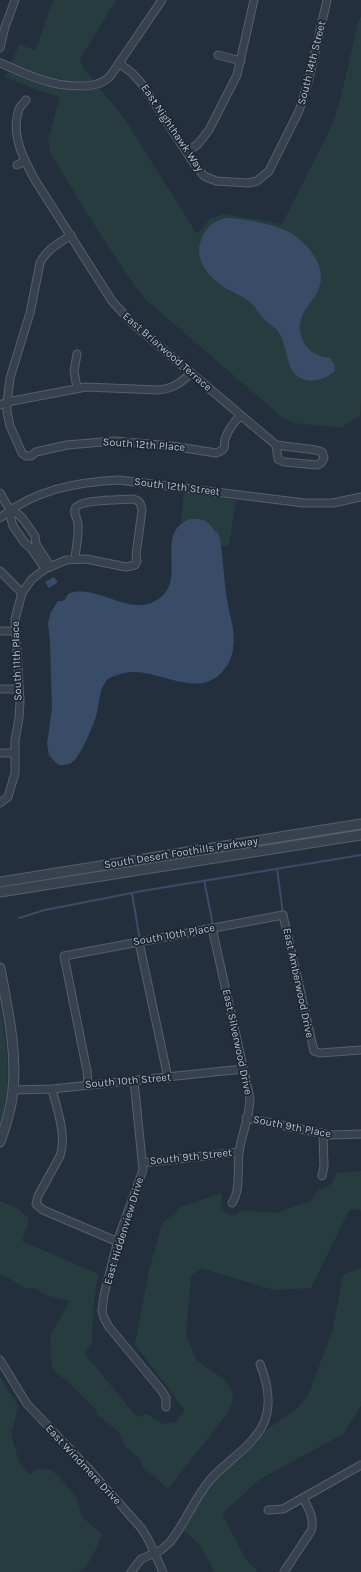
<!DOCTYPE html>
<style>
body{margin:0}
canvas{display:block;background:#242f3e}
</style>
<canvas width="361" height="1572"></canvas>
<script>
const ctx = document.querySelector('canvas').getContext('2d');
ctx.lineJoin = 'round';
function fill(path, color) { ctx.fillStyle = color; ctx.fill(path, 'evenodd'); }
function trace(path, color, width, dash) { ctx.strokeStyle = color; ctx.lineWidth = width; ctx.lineCap = dash ? 'butt' : 'round'; ctx.setLineDash(dash || []); ctx.stroke(path); }
function label(font, color, halo, rows, align = 'center') {
  ctx.font = font + ' Karla,sans-serif'; ctx.lineWidth = 3.5; ctx.setLineDash([]); ctx.textBaseline = 'middle'; ctx.strokeStyle = halo; ctx.fillStyle = color; for (const [text, x, y, turn = 0] of rows) {
    ctx.save(); ctx.translate(x, y); ctx.rotate((+turn || 0) * Math.PI / 180); ctx.textAlign = isNaN(turn) ? turn : align; if (halo) ctx.strokeText(text, 0, 0); ctx.fillText(text, 0, 0); ctx.restore();
  }
}
fill(new Path2D(`
 M 53,0 L 116,0 L 79,61 L 83,68 L 124,118 L 197,234 L 210,219 L 224,214 L 282,224 L 330,130 L 340,101 L 358,23 L 361,16 L 361,400 L 360,415 L 341,428 L 294,423 L 281,416 L 146,300 L 136,288 L 100,234 L 51,154 L 48,140 L 60,97 L 40,91 L 5,77 L 19,45 L 36,50 Z
 M 184,493 L 236,500 L 229,546 L 221,546 C 218,524 202,514 181,523 Z
 M 0,1008 C 7,1047 13,1085 0,1124 Z
 M 361,1171 L 361,1211 L 356,1209 L 349,1210 L 311,1288 L 274,1290 L 201,1268 L 191,1276 L 186,1334 L 196,1360 L 226,1381 L 230,1387 L 233,1398 L 229,1411 L 168,1489 L 143,1467 L 141,1460 L 123,1444 L 120,1433 L 95,1413 L 97,1411 L 71,1385 L 52,1369 L 50,1336 L 70,1301 L 45,1295 L 34,1288 L 25,1288 L 0,1273 L 0,1201 L 20,1210 L 29,1219 L 22,1241 L 98,1274 L 93,1308 L 92,1342 L 84,1353 L 137,1417 L 147,1414 L 163,1424 L 176,1422 L 185,1410 L 135,1345 L 149,1271 L 162,1224 L 181,1207 L 222,1193 L 221,1208 L 227,1214 L 236,1215 L 242,1210 L 276,1213 L 311,1201 L 318,1189 C 329,1187 334,1184 336,1173 Z
 M 361,1268 L 361,1406 L 343,1434 L 260,1479 L 224,1512 L 223,1516 L 245,1558 L 258,1572 L 214,1572 C 207,1556 198,1539 182,1530 L 206,1491 L 220,1473 L 257,1442 L 266,1430 L 299,1407 L 309,1393 L 333,1329 L 343,1275 Z
 M 0,1377 L 18,1406 L 11,1434 L 19,1462 L 30,1475 L 38,1468 L 52,1470 L 77,1497 L 81,1516 L 102,1534 C 96,1548 92,1563 79,1572 L 0,1572 Z`), '#263c3f');
fill(new Path2D(`
 M 225,218 C 238,217 276,225 287,231 C 304,240 322,259 321,279 C 320,302 290,312 303,341 C 309,353 318,356 330,358 L 335,365 L 334,372 C 323,380 310,385 297,376 C 285,367 288,342 276,329 C 272,325 267,322 262,317 C 258,312 254,305 249,301 C 242,296 234,293 227,289 C 210,279 193,260 201,240 C 205,228 213,222 225,218 Z
 M 190,519 C 205,518 208,522 216,532 L 217,532 L 220,538 C 223,559 224,580 227,601 C 230,617 236,633 233,649 C 232,658 227,667 221,673 C 194,701 153,663 120,674 C 115,676 109,677 106,681 C 98,692 100,703 96,716 C 93,726 80,758 71,763 C 67,765 63,765 59,765 L 55,762 L 49,755 L 47,744 L 52,709 L 50,642 L 48,623 L 51,612 L 58,601 C 66,603 65,596 70,593 C 98,585 124,613 151,603 C 194,586 150,534 190,519 Z
 M 54,577 L 58,582 L 49,588 L 45,582 Z`), '#394c67');
trace(new Path2D(`
 M 277,868 L 283,914
 M 204,880 L 212,920 L 212,927
 M 132,893 L 139,935 L 139,940
 M 19,918 L 45,910 L 142,891 L 361,855`), '#394c67', 2);
const minor = new Path2D(`
 M 0,48 L 5,27 L 15,0
 M 218,55 L 241,61
 M 0,63 C 15,69 30,77 46,81 C 60,86 92,89 104,81 C 107,80 109,77 111,75 L 162,0
 M 119,63 L 132,73 L 142,84 L 193,162 L 204,176 L 216,181 L 248,183 L 257,181 L 269,171 L 299,111 L 309,79 L 327,0
 M 26,100 C 24,103 20,106 19,109 C 10,134 24,160 35,180 L 112,301 L 131,322 L 276,445 L 316,450 L 322,452 L 324,458 L 321,463 L 317,465 L 284,462 L 278,459 L 276,445
 M 187,152 L 198,144 L 209,130 L 237,75 L 254,0
 M 17,165 L 25,161
 M 71,235 C 59,243 46,250 40,263 L 30,313 L 10,378 L 7,402 L 7,412 L 10,426 L 22,453 L 26,456 L 31,456 L 36,452 L 67,445 L 114,441 L 172,446 L 216,453 C 219,452 222,451 224,448 C 225,445 224,442 225,439 C 228,430 234,422 241,415
 M 77,388 L 74,371 L 77,354
 M 0,405 L 7,402 L 86,387 L 158,390 C 172,389 181,383 191,373
 M 0,493 L 10,510 L 18,514 L 23,519 L 35,536 L 36,544 L 50,566
 M 10,510 L 11,519 L 13,526 L 24,542 L 31,548 L 45,569
 M 0,518 C 34,490 76,482 119,480 L 304,503 L 333,503 L 361,497
 M 0,571 L 22,593
 M 0,631 L 16,631
 M 0,689 L 18,689
 M 0,753 L 15,753
 M 0,803 L 8,797 L 15,773 L 15,740 L 19,718 L 20,701 L 15,619 L 22,593 L 32,579 L 45,569 L 66,560 L 86,559 L 126,567 L 135,565 L 137,561 L 136,555 L 142,510 C 141,503 139,500 132,499 C 122,500 78,499 75,509 C 73,514 78,519 78,524 C 79,535 76,548 75,558
 M 212,928 L 250,1098 C 250,1117 241,1135 239,1153 C 237,1169 241,1190 232,1203
 M 139,942 L 168,1078
 M 134,1081 L 143,1170 L 119,1236 L 104,1295 L 102,1311 L 104,1318 L 109,1327 L 162,1391 L 166,1398 L 166,1407
 M 88,1085 L 87,1071 L 64,956 L 283,915 L 314,1051 L 320,1053 L 361,1050
 M 52,1089 C 57,1110 67,1135 60,1156 L 38,1196 L 36,1204 L 43,1210 L 118,1242
 M 13,1090 L 52,1089 L 243,1069
 M 246,1118 L 330,1135 L 361,1134
 M 142,1163 L 239,1152
 M 322,1176 L 324,1166 L 323,1134
 M 0,1360 L 27,1404 L 87,1467 L 142,1529 L 149,1541 L 163,1572
 M 268,1510 L 283,1509 L 361,1465
 M 131,1572 L 141,1559 L 161,1550 L 170,1542 C 185,1524 194,1499 210,1480 C 223,1465 241,1454 254,1438 C 274,1416 270,1389 260,1364
 M 284,1572 L 311,1531 C 315,1519 309,1509 303,1498`);
const tertiary = new Path2D(`
 M 0,882 L 361,824
 M 0,892 L 361,835
 M 0,968 C 7,1007 17,1049 13,1089 C 12,1107 6,1125 0,1142`);
trace(minor, '#565f6c', 9);
trace(tertiary, '#565f6c', 11);
trace(minor, '#38414e', 7);
trace(tertiary, '#38414e', 9);
label('11px', '#b4bcc9', '#1d2633', [
 ["South 14th Street",312,63,-76],
 ["East Nighthawk Way",172,128,56],
 ["East Briarwood Terrace",167,352,41],
 ["South 12th Place",144,445,4],
 ["South 12th Street",177,487,7],
 ["South 11th Place",17,661,-92],
 ["South Desert Foothills Parkway",181,853,-9],
 ["South 10th Place",174,935,-10],
 ["East Amberwood Drive",298,983,78],
 ["East Silverwood Drive",237,1042,78],
 ["South 10th Street",128,1081,-5],
 ["South 9th Place",292,1127,11],
 ["South 9th Street",191,1157,-6],
 ["East Hiddenview Drive",124,1231,-73],
 ["East Windmere Drive",83,1465,47]
]);
</script>
